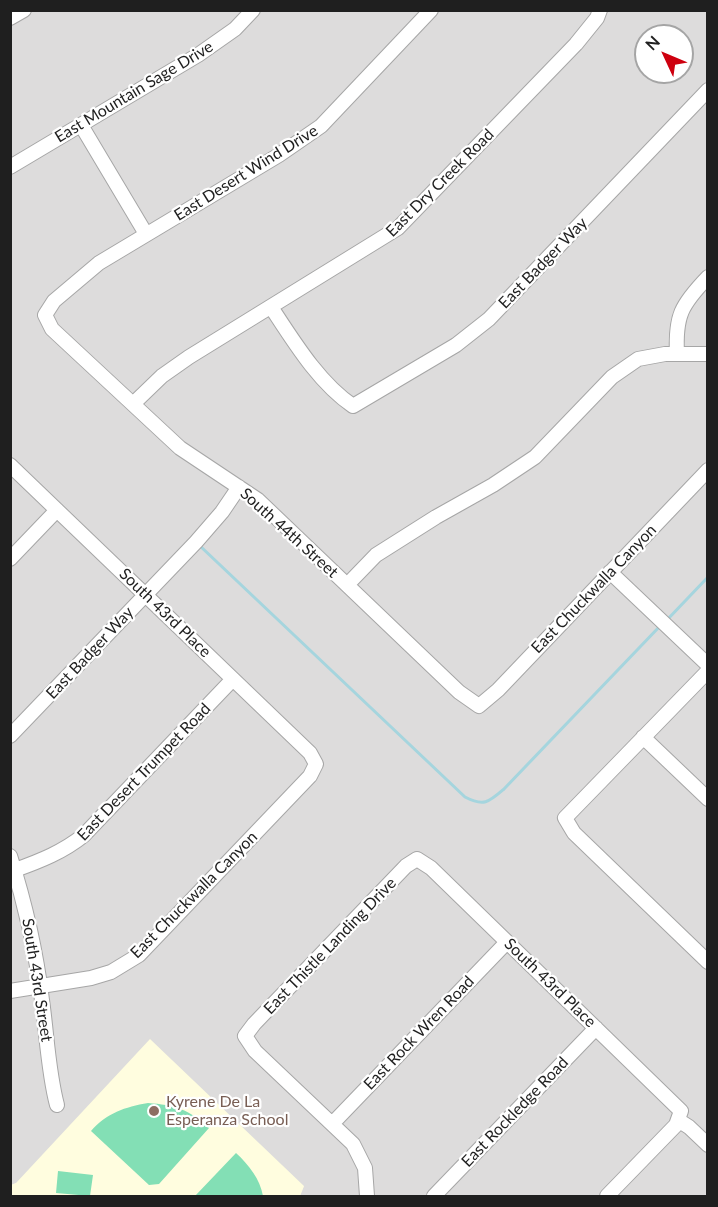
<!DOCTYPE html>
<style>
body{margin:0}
#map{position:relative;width:718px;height:1207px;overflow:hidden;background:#f0ebe5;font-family:Lato,sans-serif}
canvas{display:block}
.frame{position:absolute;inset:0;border:12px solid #1f1f1f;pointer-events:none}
.north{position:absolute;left:634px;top:24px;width:60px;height:60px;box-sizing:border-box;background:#fff;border:2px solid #a5a5a5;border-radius:50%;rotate:314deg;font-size:16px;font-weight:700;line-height:24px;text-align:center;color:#1f1f1f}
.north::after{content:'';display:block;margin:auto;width:21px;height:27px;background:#ce000f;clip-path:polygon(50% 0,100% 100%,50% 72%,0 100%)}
</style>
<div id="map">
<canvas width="718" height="1207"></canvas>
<div class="frame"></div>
<div class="north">N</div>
</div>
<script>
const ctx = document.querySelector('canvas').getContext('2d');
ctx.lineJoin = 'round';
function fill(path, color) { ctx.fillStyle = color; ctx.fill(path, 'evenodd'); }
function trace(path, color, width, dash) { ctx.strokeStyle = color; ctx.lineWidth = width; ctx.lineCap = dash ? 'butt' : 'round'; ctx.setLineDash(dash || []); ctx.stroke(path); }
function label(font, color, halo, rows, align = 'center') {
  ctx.font = font + ' Lato,sans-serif'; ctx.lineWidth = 4.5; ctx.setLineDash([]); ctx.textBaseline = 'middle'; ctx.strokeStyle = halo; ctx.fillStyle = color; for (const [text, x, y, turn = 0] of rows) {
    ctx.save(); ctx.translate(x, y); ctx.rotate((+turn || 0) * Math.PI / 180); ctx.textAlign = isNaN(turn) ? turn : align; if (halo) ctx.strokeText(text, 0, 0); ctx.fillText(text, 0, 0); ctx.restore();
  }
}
fill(new Path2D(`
 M 11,11 L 707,11 L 707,1196 L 300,1196 L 304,1186 L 16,1183 L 11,1185 ZM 646,36 L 682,36 L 682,72 L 646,72 Z`), '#dddcdc');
fill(new Path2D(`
 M 150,1039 L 304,1186 L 300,1196 L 11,1196 L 11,1185 L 16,1183 Z`), '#fffddf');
fill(new Path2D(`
 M 148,1103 C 174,1105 189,1109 209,1128 L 159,1184 L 149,1185 L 91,1131 C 107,1113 125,1107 148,1103 Z
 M 236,1153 C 249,1165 260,1179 263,1196 L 195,1196 Z
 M 58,1171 L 93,1175 L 90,1196 L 56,1193 Z`), '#83dfb5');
trace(new Path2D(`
 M 199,545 L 465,797 C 484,807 489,802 504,789 L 661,625
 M 666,621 L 708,577`), '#a5d5de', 3);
const minor = new Path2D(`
 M 431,10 L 321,126 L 279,155 L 99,263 L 54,301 L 45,315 L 52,329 L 180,448 L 258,500 L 459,692 L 479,706 L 498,690 L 708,470
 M 10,18 L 24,10
 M 81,125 L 146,234
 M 10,167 L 198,55 L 235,29 L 253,10
 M 271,307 C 294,342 319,383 353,406 L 456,345 L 489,319 L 708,90
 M 677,354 C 675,316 681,305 708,277
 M 134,403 L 162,376 L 189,357 L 398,228 L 576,44 L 597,18 L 600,10
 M 10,465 L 310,753 L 316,764 L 310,776 L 139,955 L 111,972 L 91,978 L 10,991
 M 10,559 L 57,510
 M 610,572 L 708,665
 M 347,585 L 376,555 L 436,517 L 493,485 L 535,457 L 612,377 L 638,359 L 665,354 L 708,354
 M 708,671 L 565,818 L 574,833 L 708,962
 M 10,736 L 196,542 L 222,512 L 239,487
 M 643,737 L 708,799
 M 10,856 C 25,903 36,951 42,1000 C 47,1035 48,1071 57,1105
 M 15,870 C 40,861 63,852 84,835 L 233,679
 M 678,1120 L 689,1127 L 708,1145
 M 332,1124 L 507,942
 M 367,1196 L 365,1168 L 353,1144 L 255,1051 L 245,1036 L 254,1024 L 406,866 L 417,859 L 431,868 L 681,1111 L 676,1125 L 607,1196
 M 434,1196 L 596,1028`);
trace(minor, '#a6a6a6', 16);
trace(minor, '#fff', 14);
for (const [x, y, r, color] of [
 [154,1111,6,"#8d6e63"]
]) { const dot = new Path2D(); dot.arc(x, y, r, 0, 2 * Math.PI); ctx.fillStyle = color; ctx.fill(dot); trace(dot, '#fff', 2); }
label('16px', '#1f1f1f', '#fff', [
 ["East Mountain Sage Drive",134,92,-31],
 ["East Desert Wind Drive",246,173,-32],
 ["East Dry Creek Road",440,183,-45],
 ["East Badger Way",543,263,-46],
 ["South 44th Street",289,533,42],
 ["East Chuckwalla Canyon",594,589,-46],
 ["South 43rd Place",165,613,44],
 ["East Badger Way",90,653,-47],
 ["East Desert Trumpet Road",144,772,-46],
 ["East Chuckwalla Canyon",194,895,-45],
 ["East Thistle Landing Drive",330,946,-46],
 ["South 43rd Street",37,980,81],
 ["South 43rd Place",550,983,44],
 ["East Rock Wren Road",419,1033,-46],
 ["East Rockledge Road",515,1112,-46]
]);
label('16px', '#785e54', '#fff', [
 ["Kyrene De La",166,1102],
 ["Esperanza School",166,1120]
], 'left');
</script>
